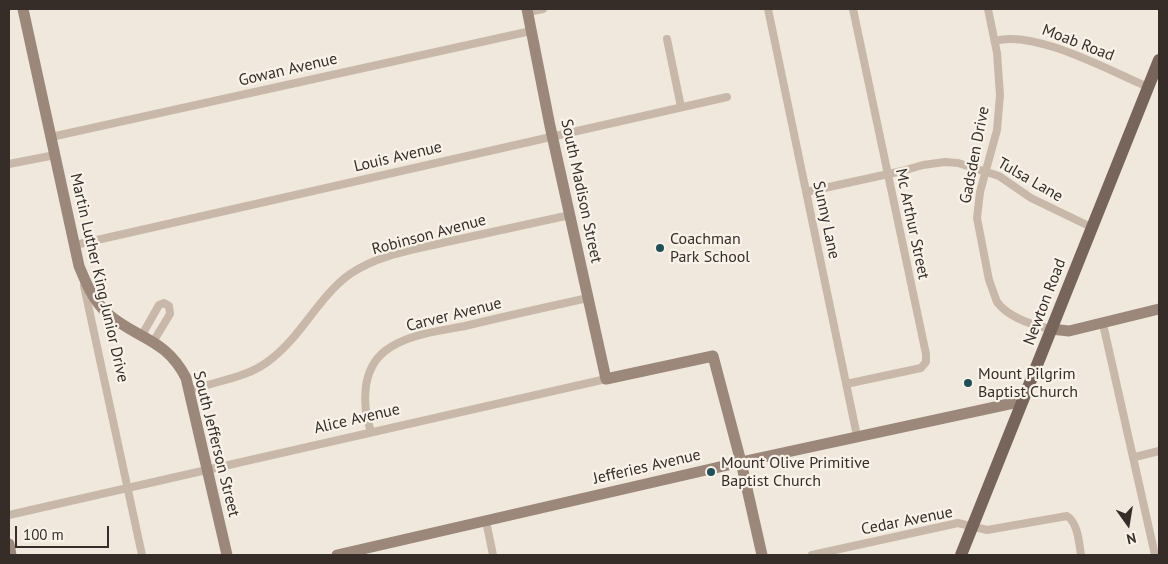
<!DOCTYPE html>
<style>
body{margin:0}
#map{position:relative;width:1168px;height:564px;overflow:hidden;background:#f1e8dd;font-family:"PT Sans",sans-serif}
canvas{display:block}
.frame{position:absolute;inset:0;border:10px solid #362d29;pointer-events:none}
.north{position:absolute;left:1103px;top:499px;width:50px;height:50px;-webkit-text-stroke:4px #f8f2e9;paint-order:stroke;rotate:167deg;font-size:14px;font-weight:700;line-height:20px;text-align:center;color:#362d29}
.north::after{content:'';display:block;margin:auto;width:18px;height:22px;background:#362d29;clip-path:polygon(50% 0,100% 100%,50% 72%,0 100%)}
.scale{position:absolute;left:15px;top:526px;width:94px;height:22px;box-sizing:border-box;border:2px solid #362d29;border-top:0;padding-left:6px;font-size:15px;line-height:18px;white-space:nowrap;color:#362d29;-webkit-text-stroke:4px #f8f2e9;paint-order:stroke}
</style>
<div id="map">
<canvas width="1168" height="564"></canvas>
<div class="frame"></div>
<div class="north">N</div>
<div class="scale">100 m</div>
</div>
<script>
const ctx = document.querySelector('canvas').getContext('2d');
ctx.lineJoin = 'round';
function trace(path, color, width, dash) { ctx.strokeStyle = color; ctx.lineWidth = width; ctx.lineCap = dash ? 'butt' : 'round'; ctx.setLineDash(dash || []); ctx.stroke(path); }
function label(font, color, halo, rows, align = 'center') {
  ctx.font = font + ' "PT Sans",sans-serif'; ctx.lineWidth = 4.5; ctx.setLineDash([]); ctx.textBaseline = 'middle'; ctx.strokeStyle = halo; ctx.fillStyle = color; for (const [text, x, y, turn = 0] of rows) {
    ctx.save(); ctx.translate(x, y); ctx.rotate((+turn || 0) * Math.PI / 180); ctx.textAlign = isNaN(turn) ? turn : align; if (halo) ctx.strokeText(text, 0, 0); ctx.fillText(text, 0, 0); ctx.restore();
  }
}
trace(new Path2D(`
 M 768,9 L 857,436
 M 988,9 L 997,53 L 1000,95 L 997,130 L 980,192 L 977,218 L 989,280 L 997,302 C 1009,318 1032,325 1051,329
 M 528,12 L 543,9
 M 667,39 L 681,107
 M 995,41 C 1034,29 1110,71 1148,87
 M 51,137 L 531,31
 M 9,164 L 55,155
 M 806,192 L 902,171 L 923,165 L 945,162 L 958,163 L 999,176 L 1031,198 L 1091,227
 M 75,245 L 727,97
 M 84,286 L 142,555
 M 1103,324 L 1155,555
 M 142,335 L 159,305 L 164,303 L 169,306 L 170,314 L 153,342
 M 846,384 L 921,368 L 926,362 L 926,354 L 853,9
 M 189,391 C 217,380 246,379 270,360 C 302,336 318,297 350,274 C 379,254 417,249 451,241 C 491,232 530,224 570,215
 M 371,432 C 362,406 361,370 385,351 C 406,334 440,331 465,326 C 506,316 547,307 588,298
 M 1135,457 L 1159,451
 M 9,515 L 606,379
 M 486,521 L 493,555
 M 812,555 L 958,523 L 987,530 L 1067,516 C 1078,523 1079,543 1081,555`), '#c8b8a9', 8);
trace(new Path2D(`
 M 23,9 L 79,266 C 86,283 93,300 107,313 C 136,339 166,338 186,378 L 227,555
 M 527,9 L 550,126 L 606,379 L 713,356 L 741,462 L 762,555
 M 1051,329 L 1069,331 L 1159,309
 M 9,544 L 11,555
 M 337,555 L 741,462 L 1023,401`), '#9b887b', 11);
trace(new Path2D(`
 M 961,555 L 1159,60`), '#77655b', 12);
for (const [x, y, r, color] of [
 [660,248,5,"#214f55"],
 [968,383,5,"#214f55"],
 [711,472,5,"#214f55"]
]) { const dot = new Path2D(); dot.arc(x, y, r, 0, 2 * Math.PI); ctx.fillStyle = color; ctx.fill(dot); trace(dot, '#f8f2e9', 2); }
label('16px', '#362d29', '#f8f2e9', [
 ["Moab Road",1078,43,21],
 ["Gowan Avenue",288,70,-13],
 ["Gadsden Drive",975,155,-79],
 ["Louis Avenue",398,157,-13],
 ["Tulsa Lane",1030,180,30],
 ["South Madison Street",581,191,78],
 ["Sunny Lane",826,220,78],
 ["Mc Arthur Street",912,224,78],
 ["Robinson Avenue",429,235,-15],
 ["Martin Luther King Junior Drive",99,278,77],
 ["Newton Road",1045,302,-69],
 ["Carver Avenue",454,315,-14],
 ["Alice Avenue",357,419,-13],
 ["South Jefferson Street",216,444,76],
 ["Jefferies Avenue",647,467,-13],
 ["Cedar Avenue",907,521,-11]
]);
label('16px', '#362d29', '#f8f2e9', [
 ["Coachman",670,239],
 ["Park School",670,257],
 ["Mount Pilgrim",978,374],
 ["Baptist Church",978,392],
 ["Mount Olive Primitive",721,463],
 ["Baptist Church",721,481]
], 'left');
</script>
